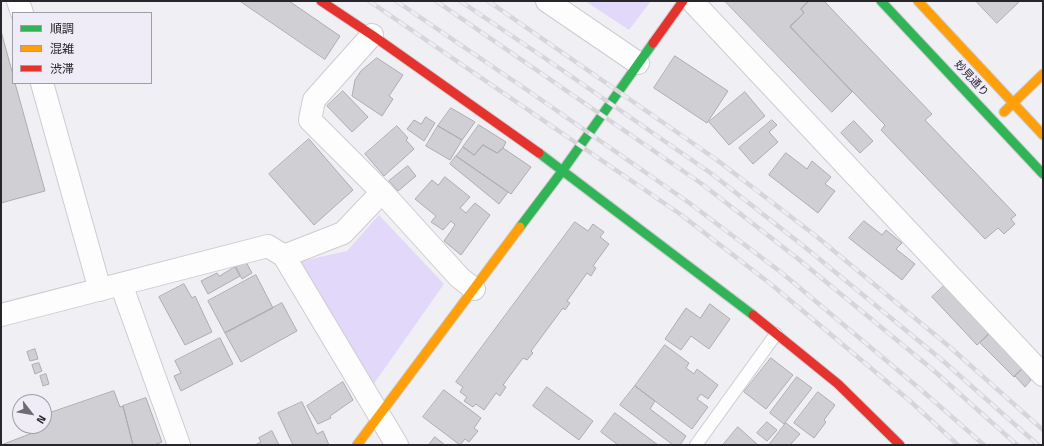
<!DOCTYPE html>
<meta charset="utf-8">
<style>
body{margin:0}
#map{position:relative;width:1044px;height:446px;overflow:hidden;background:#f0eff4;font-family:"Titillium Web","Noto Sans JP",sans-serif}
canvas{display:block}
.frame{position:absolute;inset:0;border:2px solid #27262a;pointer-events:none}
.legend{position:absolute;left:12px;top:12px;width:140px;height:72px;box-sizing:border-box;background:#efecf7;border:1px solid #9f9da5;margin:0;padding:5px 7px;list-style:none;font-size:12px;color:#27262a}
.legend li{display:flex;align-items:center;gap:8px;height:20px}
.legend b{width:20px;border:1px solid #9f9da5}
.north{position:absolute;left:12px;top:394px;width:40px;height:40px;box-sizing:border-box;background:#efecf7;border:1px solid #9f9da5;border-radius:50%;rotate:121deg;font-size:11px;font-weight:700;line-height:16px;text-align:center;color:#27262a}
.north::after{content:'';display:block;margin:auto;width:14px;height:18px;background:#6d6c71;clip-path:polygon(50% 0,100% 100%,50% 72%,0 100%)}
</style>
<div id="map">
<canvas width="1044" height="446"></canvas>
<div class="frame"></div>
<ul class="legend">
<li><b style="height:5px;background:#30b455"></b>順調</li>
<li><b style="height:5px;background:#ff9f0a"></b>混雑</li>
<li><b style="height:5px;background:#e5322d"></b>渋滞</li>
</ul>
<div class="north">N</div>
</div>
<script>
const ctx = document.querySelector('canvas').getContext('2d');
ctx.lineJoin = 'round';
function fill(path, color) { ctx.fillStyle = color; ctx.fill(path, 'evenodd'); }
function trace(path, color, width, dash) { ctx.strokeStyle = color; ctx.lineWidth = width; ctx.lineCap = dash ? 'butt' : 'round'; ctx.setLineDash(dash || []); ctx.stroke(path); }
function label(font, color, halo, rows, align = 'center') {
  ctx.font = font + ' "Titillium Web","Noto Sans JP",sans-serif'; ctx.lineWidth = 3; ctx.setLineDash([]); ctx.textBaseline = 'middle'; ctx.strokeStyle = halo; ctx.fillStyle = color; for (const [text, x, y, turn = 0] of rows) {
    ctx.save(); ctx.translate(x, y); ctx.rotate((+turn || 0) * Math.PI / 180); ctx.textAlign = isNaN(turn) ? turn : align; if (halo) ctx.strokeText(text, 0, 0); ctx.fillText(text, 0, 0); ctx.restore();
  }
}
fill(new Path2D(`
 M 585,1 L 651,1 L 629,30 Z
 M 379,215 L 444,284 L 373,385 L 297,262 L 347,251 Z`), '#e2d9fa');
const building = new Path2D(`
 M 240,1 L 289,1 L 340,36 L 325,59 Z
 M 725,1 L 809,1 L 801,9 L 804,13 L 790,26 L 852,92 L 832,112 Z
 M 809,1 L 824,1 L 932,114 L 925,120 L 1016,215 L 1011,219 L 1015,224 L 1004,234 L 998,228 L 985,239 L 881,130 L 885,125 L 790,27 L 804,13 L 801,9 Z
 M 976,1 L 1020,1 L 997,23 Z
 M 1,31 L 13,75 L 13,83 L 15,83 L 45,191 L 1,203 Z
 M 675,56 L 728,91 L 707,123 L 654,88 Z
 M 377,58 L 403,75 L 389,96 L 393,99 L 382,116 L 352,96 L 355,80 L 361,71 Z
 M 343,91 L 368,117 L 352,132 L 327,106 Z
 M 745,92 L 765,116 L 729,145 L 709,122 Z
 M 451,108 L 475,122 L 462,140 L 438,126 Z
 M 426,117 L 435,123 L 424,141 L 407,129 L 414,120 L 421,124 Z
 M 772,120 L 777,125 L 769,132 L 778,142 L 753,164 L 739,148 Z
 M 854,121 L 873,141 L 860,153 L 841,133 Z
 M 479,125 L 506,142 L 503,148 L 497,153 L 483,145 L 474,155 L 463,147 Z
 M 397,126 L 408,138 L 406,140 L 414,149 L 384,176 L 365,154 Z
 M 438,126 L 462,140 L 450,160 L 426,146 Z
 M 309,139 L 353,190 L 314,225 L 269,174 Z
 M 483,145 L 497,153 L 503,148 L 531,167 L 511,194 L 456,156 L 463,147 L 474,155 Z
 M 786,153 L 807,169 L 812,161 L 831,177 L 825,184 L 835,191 L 818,213 L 769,175 Z
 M 456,156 L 508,192 L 499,204 L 450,164 Z
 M 408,166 L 416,176 L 398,191 L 389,181 Z
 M 445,177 L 470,197 L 460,208 L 466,213 L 475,203 L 490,215 L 461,255 L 444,241 L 455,225 L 451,221 L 443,230 L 431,222 L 436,216 L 415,199 L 432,180 L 438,185 Z
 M 864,221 L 882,235 L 886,230 L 902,243 L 896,249 L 915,264 L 902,280 L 849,238 Z
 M 575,222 L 588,231 L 593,224 L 604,232 L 600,237 L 609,244 L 593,266 L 596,268 L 591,276 L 587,273 L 567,301 L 570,303 L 565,310 L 563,308 L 531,351 L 533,353 L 527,360 L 523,358 L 503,385 L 506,387 L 500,396 L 496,393 L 484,410 L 476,404 L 473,407 L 464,401 L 467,397 L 460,392 L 463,387 L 456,382 Z
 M 246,262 L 252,273 L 242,279 L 236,267 Z
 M 235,267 L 240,276 L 208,294 L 201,281 L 217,273 L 219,276 Z
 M 256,275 L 273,308 L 225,333 L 208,301 Z
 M 184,284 L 192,298 L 195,296 L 212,332 L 185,345 L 159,297 Z
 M 944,286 L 989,334 L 977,345 L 932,297 Z
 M 282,303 L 297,331 L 241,362 L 225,333 Z
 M 710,304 L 730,319 L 709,349 L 691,336 L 681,350 L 665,339 L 686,308 L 700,318 Z
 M 989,334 L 1022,369 L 1014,377 L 980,343 Z
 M 220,338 L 233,364 L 181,391 L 174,376 L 181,373 L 175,361 Z
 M 665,345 L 689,363 L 686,368 L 694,374 L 697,369 L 718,385 L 708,399 L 701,394 L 697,399 L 708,407 L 692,429 L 635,386 Z
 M 35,349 L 38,359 L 30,361 L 27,352 Z
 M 771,358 L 793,375 L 766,409 L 744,392 Z
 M 39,363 L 42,371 L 35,374 L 32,365 Z
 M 1022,369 L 1031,380 L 1025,387 L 1015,376 Z
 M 46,374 L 49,384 L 43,386 L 40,376 Z
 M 797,377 L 812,388 L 784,424 L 770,413 Z
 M 343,382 L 353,400 L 330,416 L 331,418 L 318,424 L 307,406 Z
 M 635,386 L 655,401 L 650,409 L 686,436 L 680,445 L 673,445 L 620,405 Z
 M 547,387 L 593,421 L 579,440 L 533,406 Z
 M 444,390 L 481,418 L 474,428 L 478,431 L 469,442 L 465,439 L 460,445 L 423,417 Z
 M 114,391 L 120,407 L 123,406 L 133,445 L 1,445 L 43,429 L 42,426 L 44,426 L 44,415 Z
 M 818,392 L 835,405 L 824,420 L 826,422 L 814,438 L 794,423 Z
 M 146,398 L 162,442 L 154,445 L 133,445 L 123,406 Z
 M 302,402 L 317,434 L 323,431 L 329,445 L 293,445 L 278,413 Z
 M 615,413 L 658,445 L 618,445 L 601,432 Z
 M 767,422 L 777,430 L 767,441 L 757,433 Z
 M 786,423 L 800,434 L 790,445 L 769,445 Z
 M 738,427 L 758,445 L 723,445 Z
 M 272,431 L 279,445 L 255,445 L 261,442 L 259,438 Z
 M 435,437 L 445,445 L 429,445 Z`);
fill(building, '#d0cfd3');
trace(building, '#adacb0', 1);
const lane = new Path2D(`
 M 696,445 L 776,334`);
const street = new Path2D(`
 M 18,1 L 22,13
 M 547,1 L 638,63
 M 692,1 L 1043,375
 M 42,83 L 100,290
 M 382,192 L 459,277 L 474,289
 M 284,256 L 343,233 L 382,192 L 310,120 L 314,100 L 372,35
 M 121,284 L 179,445
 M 1,315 L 268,246 L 284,256 L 397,445`);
const fast = new Path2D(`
 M 881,1 L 1043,174
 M 539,153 L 753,315
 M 520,227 L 563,170 L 653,43`);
const slow = new Path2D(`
 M 918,1 L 1043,135
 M 1004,112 L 1043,74
 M 357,445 L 520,227`);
const jam = new Path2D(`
 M 321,1 L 372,35 L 539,153
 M 653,43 L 683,1
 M 753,315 L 838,384 L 900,445`);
trace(lane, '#cdccd0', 14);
trace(street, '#cdccd0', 24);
trace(fast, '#cdccd0', 11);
trace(slow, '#cdccd0', 11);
trace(jam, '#cdccd0', 11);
trace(lane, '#fdfdfd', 12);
trace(street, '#fdfdfd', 22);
trace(fast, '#30b455', 9);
trace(slow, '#ff9f0a', 9);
trace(jam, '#e5322d', 9);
const rail = new Path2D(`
 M 369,1 L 680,214 L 772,285 L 910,401 L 958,445
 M 396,1 L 530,92 L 688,202 L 782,273 L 919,388 L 984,445
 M 436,1 L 702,184 L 797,258 L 932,369 L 1017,445
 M 460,1 L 552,63 L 712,174 L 806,248 L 942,360 L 1038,445
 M 488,1 L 717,160 L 816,236 L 951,348 L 1043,430`);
trace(rail, '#d6d5d7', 4.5);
trace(rail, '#efecf7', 3, [9]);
label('11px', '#27262a', '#efecf7', [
 ["妙見通り",971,79,47]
]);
</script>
